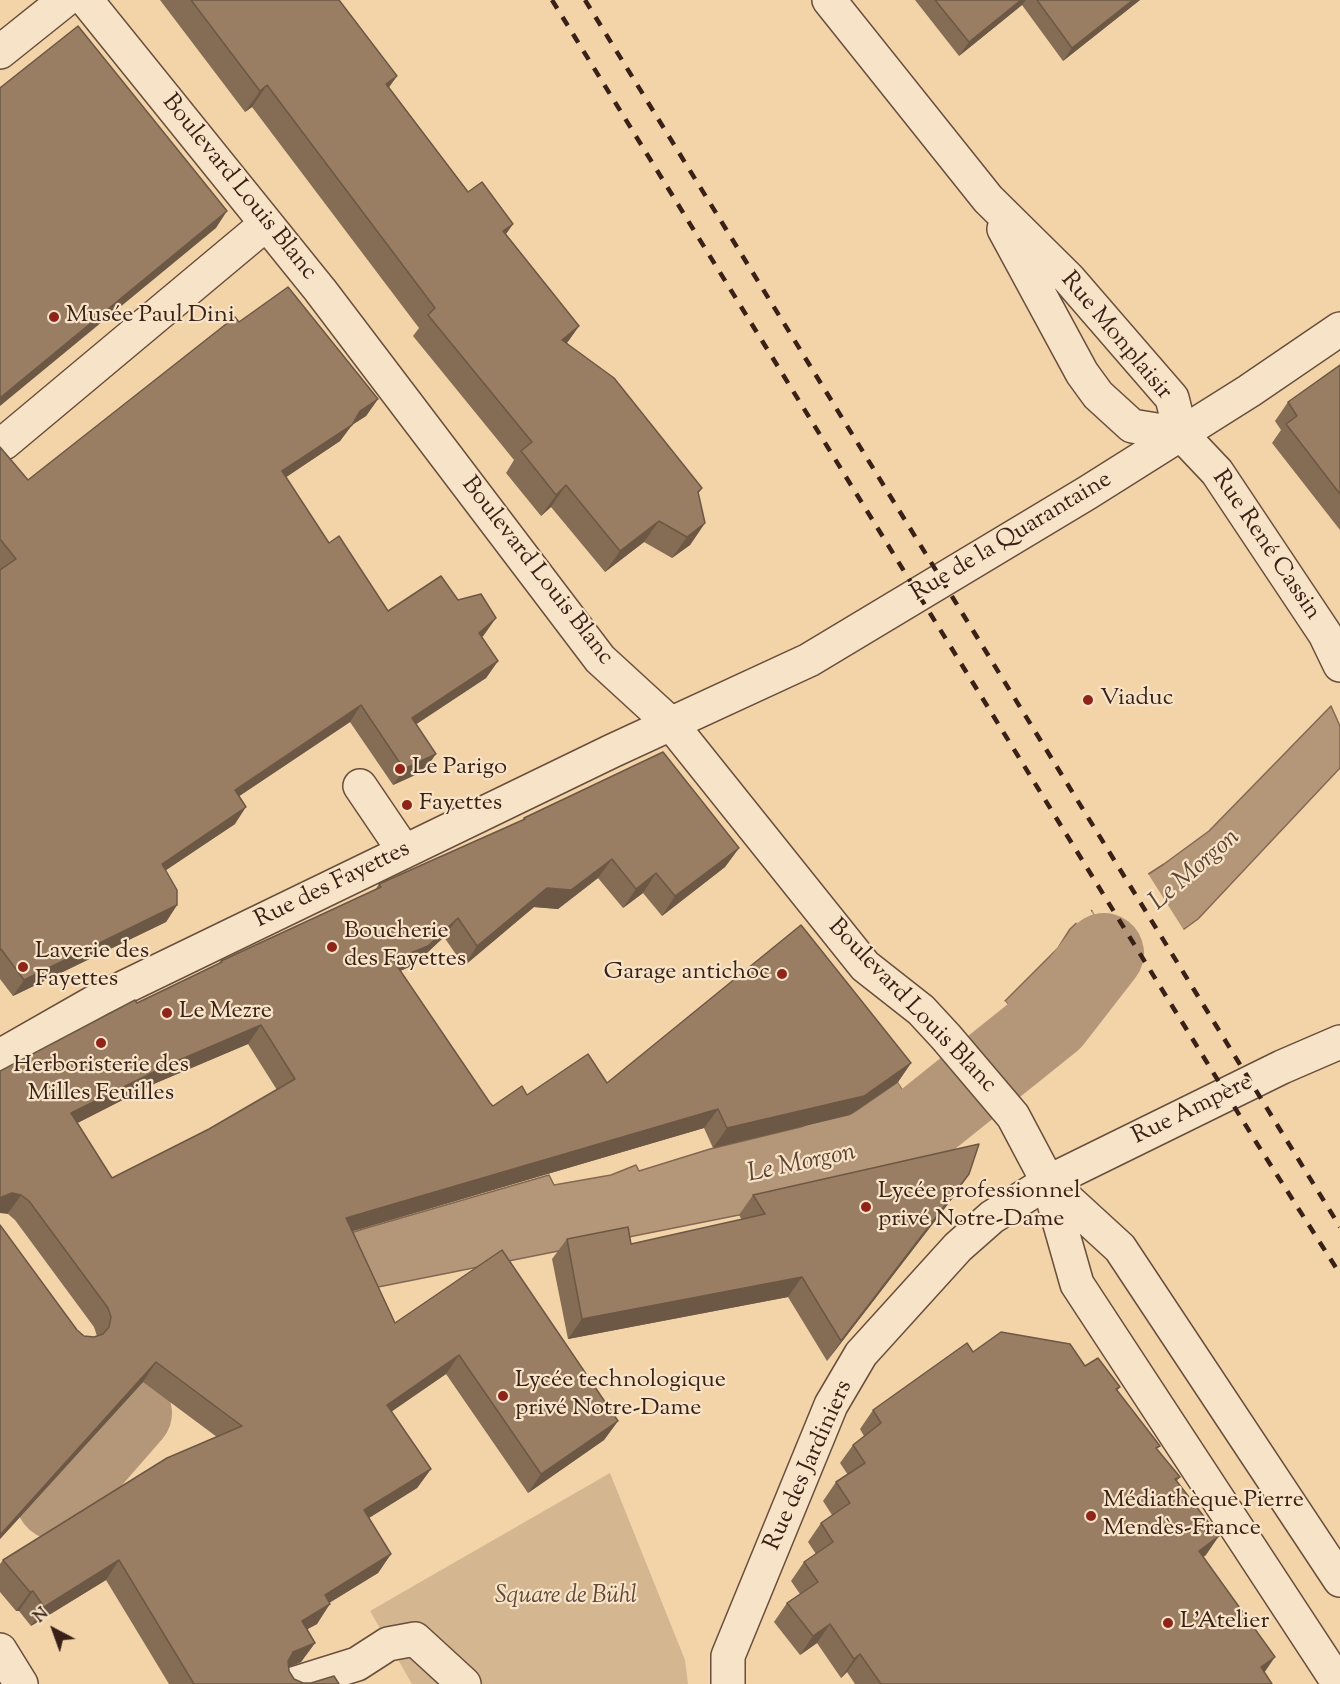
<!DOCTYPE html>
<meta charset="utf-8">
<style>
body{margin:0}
#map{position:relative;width:1340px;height:1684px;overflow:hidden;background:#f3d4a9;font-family:"Sorts Mill Goudy",serif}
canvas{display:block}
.north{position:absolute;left:24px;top:1600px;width:60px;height:60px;-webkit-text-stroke:4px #f7e3c7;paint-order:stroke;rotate:319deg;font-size:16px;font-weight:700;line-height:24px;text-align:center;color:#3a2118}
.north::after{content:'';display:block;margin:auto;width:21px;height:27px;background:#3a2118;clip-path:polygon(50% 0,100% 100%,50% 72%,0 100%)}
</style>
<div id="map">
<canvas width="1340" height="1684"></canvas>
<div class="north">N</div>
</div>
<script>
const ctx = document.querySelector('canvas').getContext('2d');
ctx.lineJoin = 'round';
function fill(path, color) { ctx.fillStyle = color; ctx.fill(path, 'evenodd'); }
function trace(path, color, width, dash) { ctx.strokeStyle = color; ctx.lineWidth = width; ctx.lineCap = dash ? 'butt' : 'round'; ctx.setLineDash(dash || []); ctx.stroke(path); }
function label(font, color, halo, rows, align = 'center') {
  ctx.font = font + ' "Sorts Mill Goudy",serif'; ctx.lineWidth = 4.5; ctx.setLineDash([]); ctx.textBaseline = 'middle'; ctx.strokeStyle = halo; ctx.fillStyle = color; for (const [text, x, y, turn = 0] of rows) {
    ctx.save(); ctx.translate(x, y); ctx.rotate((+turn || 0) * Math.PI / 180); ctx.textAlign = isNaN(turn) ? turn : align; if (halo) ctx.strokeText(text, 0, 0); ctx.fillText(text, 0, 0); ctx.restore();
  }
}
fill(new Path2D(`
 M 610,1473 L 685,1660 L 688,1684 L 412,1684 L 370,1611 Z`), '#d4b690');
const water = new Path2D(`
 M 1331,706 L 1340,726 L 1340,768 L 1198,919 L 1118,977 L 1099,996 L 1100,1000 L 1057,1064 L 1005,1001 L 1058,948 L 1070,929 L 1085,915 L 1164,864 L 1209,831 Z
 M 898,1082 L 954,1167 L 739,1215 L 313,1300 L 271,1259 L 363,1229 L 549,1175 L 554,1185 L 611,1175 L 636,1165 L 639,1171 L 710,1149 L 850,1115 Z`);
fill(water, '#b49778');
trace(water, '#836852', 1.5);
fill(new Path2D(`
 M 1147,872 L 1185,932 L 1130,972 L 1091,908 Z
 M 1090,909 L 1126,975 L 1111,988 L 1075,920 Z
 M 1005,1001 L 1057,1064 L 1055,1066 L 1003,1003 Z
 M 900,1080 L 956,1165 L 954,1167 L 898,1082 Z`), '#f3d4a9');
trace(new Path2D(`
 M 822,1162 L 861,1153 L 906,1137 L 1052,1020 L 1104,953
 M 56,1500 L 132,1413`), '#b49778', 80);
const minor = new Path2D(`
 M 86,0 L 320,290 L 600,659 L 672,725 L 865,966 L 921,1010 L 946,1037 L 1013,1116 L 1048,1182 L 1077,1284 L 1339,1684
 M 829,0 L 988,199 L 1069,279 L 1172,398 L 1181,434 L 1217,472 L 1325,634 L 1340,665
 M 0,52 L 65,0
 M 1004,229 L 1082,373 L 1098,395 L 1132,426 L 1181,434
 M 4,443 L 266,224
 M 360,786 L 404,851
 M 0,1056 L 100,999 L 612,751 L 809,660 L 1087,493 L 1249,391 L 1340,329
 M 1048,1182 L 1120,1248 L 1340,1580
 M 0,1650 L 21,1684
 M 293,1684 L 357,1664 L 388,1644 L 415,1639 L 464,1684
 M 728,1684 L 728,1656 L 831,1405 L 861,1354 L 958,1247 L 992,1217 L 1048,1182 L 1282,1067 L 1340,1042`);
trace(minor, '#684e3c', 36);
trace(minor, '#f7e3c7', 33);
trace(new Path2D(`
 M 552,0 L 1256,1142 L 1340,1274
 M 585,0 L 1340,1227`), '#3a2118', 4.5, [10, 10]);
fill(new Path2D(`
 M 160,0 L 339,0 L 397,76 L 389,87 L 468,192 L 513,224 L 506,234 L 579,326 L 567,343 L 702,488 L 698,494 L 705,523 L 690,545 L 672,558 L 644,542 L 605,572 L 551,507 L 541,516 L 506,473 L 514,460 L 413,336 L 419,328 L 252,107 L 245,112 Z
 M 915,0 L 1140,0 L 1063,61 L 1022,5 L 959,56 Z
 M 239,322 L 378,399 L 366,416 L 352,425 L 340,441 L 286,477 L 329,543 L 388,611 L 458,600 L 484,635 L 482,637 L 498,661 L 486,678 L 416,724 L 424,771 L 393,785 L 350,722 L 239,796 L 235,824 L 165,870 L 177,905 L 166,922 L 13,996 L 0,979 L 0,447 L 28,480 Z
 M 1340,365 L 1340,530 L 1272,443 L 1281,430 L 1275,421 L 1288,402 Z
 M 524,818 L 739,848 L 725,867 L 662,916 L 643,893 L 623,908 L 598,878 L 558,909 L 534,907 L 464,966 L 444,937 L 414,965 L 400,971 L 490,1103 L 493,1106 L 527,1095 L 607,1083 L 911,1063 L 898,1082 L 850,1115 L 713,1148 L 704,1128 L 353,1231 L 395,1323 L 618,1421 L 604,1440 L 528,1493 L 446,1374 L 391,1412 L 431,1469 L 417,1488 L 369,1518 L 391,1554 L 378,1573 L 329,1603 L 317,1624 L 307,1629 L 315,1643 L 301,1662 L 289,1667 L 289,1671 L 294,1679 L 303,1683 L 339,1684 L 169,1684 L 106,1580 L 31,1626 L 19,1611 L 16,1611 L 0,1592 L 0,1564 L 3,1560 L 217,1437 L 143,1382 L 0,1539 L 0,1225 L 77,1330 L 84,1336 L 94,1337 L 97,1336 L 94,1327 L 15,1220 L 8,1214 L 137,1003 L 218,964 L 221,961 L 375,890 L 379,884 L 523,820 ZM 248,1044 L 277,1090 L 209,1129 L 112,1178 L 77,1123 L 156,1083 Z
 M 753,1195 L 955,1195 L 827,1361 L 788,1297 L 568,1339 L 552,1259 L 567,1239 L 631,1244 L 742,1220 L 739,1215 Z
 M 973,1352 L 1085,1366 L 1120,1387 L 1117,1391 L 1157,1450 L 1180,1477 L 1176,1482 L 1206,1555 L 1203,1557 L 1265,1673 L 1272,1684 L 855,1684 L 847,1672 L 841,1678 L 817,1643 L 800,1655 L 774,1622 L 787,1603 L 800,1594 L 791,1581 L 804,1562 L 816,1554 L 808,1542 L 821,1523 L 832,1515 L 823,1501 L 836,1482 L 848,1475 L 840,1463 L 853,1445 L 864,1436 L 860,1429 L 873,1410 Z`), '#846c55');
fill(new Path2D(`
 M 1021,0 L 1026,0 L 1022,5 L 959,56 L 969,42 Z
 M 1133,0 L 1140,0 L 1063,61 L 1072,48 Z
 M 397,76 L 382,97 L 386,84 Z
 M 267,85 L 252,107 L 245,112 L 260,91 Z
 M 227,211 L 216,228 L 0,406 L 0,398 Z
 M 513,224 L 498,245 L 503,231 Z
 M 579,326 L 564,347 L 562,340 Z
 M 378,399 L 366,416 L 352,425 L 340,441 L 270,488 L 282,471 L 360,411 Z
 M 566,485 L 551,507 L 541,516 L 556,495 Z
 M 659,521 L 644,542 L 605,572 L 620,551 Z
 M 705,523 L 690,545 L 672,558 L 687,537 Z
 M 496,618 L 484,635 L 468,649 L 479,633 Z
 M 498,661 L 486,678 L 400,735 L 412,718 Z
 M 361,705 L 350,722 L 223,807 L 235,790 Z
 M 436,754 L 424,771 L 393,785 L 404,769 Z
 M 246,807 L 235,824 L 150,881 L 162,864 Z
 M 739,848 L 725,867 L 662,916 L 675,896 Z
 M 612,859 L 598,878 L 558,909 L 534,907 L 464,966 L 477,946 L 547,888 Z
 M 656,873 L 643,893 L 623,908 L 636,889 Z
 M 177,905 L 166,922 L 13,996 L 24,980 Z
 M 458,918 L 444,937 L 414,965 L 379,980 L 393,960 Z
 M 261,1025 L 248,1044 L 156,1083 L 58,1133 L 71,1113 L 170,1064 Z
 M 911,1063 L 898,1082 L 850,1115 L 713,1148 L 727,1128 Z
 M 718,1109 L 704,1128 L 333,1237 L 346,1218 Z
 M 969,1174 L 955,1195 L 827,1361 L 841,1341 Z
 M 12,1193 L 21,1195 L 8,1214 L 0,1213 L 0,1199 L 2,1197 Z
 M 802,1277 L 788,1297 L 568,1339 L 582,1319 Z
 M 459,1355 L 446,1374 L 373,1424 L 387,1405 Z
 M 156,1362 L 143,1382 L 0,1539 L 0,1535 Z
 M 618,1421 L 604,1440 L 528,1493 L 541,1474 Z
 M 431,1469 L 417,1488 L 351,1529 L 364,1510 Z
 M 1219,1536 L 1206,1555 L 1186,1569 L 1199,1551 Z
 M 391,1554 L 378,1573 L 311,1614 L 325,1595 Z
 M 119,1560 L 106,1580 L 31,1626 L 44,1607 Z
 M 33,1591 L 19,1611 L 16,1611 L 30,1592 Z
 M 330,1604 L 317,1624 L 288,1640 L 302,1621 Z
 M 830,1624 L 817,1643 L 800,1655 L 813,1636 Z
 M 315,1643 L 301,1662 L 280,1671 L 293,1652 Z
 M 860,1654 L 847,1672 L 841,1678 L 854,1659 Z
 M 1275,1657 L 1262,1676 L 1261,1667 Z`), '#6c5845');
const building = new Path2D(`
 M 191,0 L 339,0 L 397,76 L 386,84 L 468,192 L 482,182 L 513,224 L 503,231 L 579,326 L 562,340 L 614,378 L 702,488 L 698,492 L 705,523 L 687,537 L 659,521 L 620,551 L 566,485 L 556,495 L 521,451 L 532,442 L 428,315 L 435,308 L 267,85 L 260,91 Z
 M 935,0 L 1021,0 L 969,42 Z
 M 1037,0 L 1133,0 L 1072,48 Z
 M 78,26 L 227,211 L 0,398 L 0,88 Z
 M 288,287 L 378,399 L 360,411 L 352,425 L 282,471 L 329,543 L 339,536 L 388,611 L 441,576 L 458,600 L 481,594 L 496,618 L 479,633 L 498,661 L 412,718 L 436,754 L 404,769 L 361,705 L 235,790 L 246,807 L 162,864 L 177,890 L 177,905 L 24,980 L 1,949 L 0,950 L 0,570 L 16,559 L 0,539 L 0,447 L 28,480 L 235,317 L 239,322 Z
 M 1340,365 L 1340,494 L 1286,424 L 1297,416 L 1288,402 Z
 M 663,752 L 739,848 L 675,896 L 656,873 L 636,889 L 612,859 L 571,890 L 547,888 L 477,946 L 458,918 L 428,946 L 393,960 L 490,1103 L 493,1106 L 522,1086 L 527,1095 L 588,1054 L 607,1083 L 801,925 L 911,1063 L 864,1096 L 727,1128 L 718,1109 L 346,1218 L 395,1323 L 502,1250 L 618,1421 L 541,1474 L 459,1355 L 387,1405 L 431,1469 L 364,1510 L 391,1554 L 325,1595 L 330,1604 L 302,1621 L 315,1643 L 293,1652 L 288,1661 L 289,1671 L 294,1679 L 303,1683 L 311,1683 L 334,1676 L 339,1684 L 194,1684 L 119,1560 L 44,1607 L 33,1591 L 30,1592 L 3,1560 L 167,1458 L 242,1426 L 156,1362 L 0,1535 L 0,1225 L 77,1330 L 84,1336 L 94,1337 L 103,1334 L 109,1327 L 111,1317 L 108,1308 L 29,1201 L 21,1195 L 12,1193 L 2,1197 L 0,1199 L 0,1071 L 135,1000 L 137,1003 L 222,962 L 221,961 L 381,887 L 379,884 L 525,819 L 524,818 ZM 261,1025 L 295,1079 L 209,1129 L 112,1178 L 71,1113 L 170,1064 Z
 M 979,1144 L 969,1174 L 841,1341 L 802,1277 L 582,1319 L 567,1239 L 628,1227 L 631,1244 L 765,1214 L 753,1195 Z
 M 1001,1332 L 1070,1344 L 1085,1366 L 1098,1358 L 1120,1387 L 1116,1389 L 1160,1446 L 1156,1448 L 1180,1477 L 1175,1479 L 1219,1536 L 1199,1551 L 1275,1657 L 1261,1667 L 1272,1684 L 881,1684 L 860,1654 L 854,1659 L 830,1624 L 813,1636 L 787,1603 L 818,1582 L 804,1562 L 833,1542 L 821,1523 L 850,1503 L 836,1482 L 865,1463 L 853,1445 L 881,1423 L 873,1410 L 967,1343 L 973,1352 Z`);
fill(building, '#9a7e63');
trace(building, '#6c5845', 1.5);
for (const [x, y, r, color] of [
 [54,317,6,"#8f2418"],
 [1088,700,6,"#8f2418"],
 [400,769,6,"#8f2418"],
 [407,805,6,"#8f2418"],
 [332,947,6,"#8f2418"],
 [23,967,6,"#8f2418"],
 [782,974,6,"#8f2418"],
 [167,1013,6,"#8f2418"],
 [101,1043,6,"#8f2418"],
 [866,1207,6,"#8f2418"],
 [503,1396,6,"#8f2418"],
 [1091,1516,6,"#8f2418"],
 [1168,1623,6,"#8f2418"]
]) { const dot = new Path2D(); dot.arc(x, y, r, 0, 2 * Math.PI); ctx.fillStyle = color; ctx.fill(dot); trace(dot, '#f7e3c7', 2); }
label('24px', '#3a2118', '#f7e3c7', [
 ["Boulevard Louis Blanc",238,188,51],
 ["Rue Monplaisir",1115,337,50],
 ["Rue de la Quarantaine",1012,538,-31],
 ["Rue René Cassin",1265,546,56],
 ["Boulevard Louis Blanc",536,572,52],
 ["Rue des Fayettes",333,886,-26],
 ["Boulevard Louis Blanc",911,1007,46],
 ["Rue Ampère",1193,1111,-26],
 ["Rue des Jardiniers",810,1466,-66]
]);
label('24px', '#3a2118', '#f7e3c7', [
 ["Musée Paul Dini",66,317],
 ["Viaduc",1100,700],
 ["Le Parigo",412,769],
 ["Fayettes",419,805],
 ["Boucherie",344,933],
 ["des Fayettes",344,961],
 ["Laverie des",35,953],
 ["Fayettes",35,981],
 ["Garage antichoc",770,974,"right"],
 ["Le Mezre",179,1013],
 ["Herboristerie des",101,1067,"center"],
 ["Milles Feuilles",101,1095,"center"],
 ["Lycée professionnel",878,1193],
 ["privé Notre-Dame",878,1221],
 ["Lycée technologique",515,1382],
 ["privé Notre-Dame",515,1410],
 ["Médiathèque Pierre",1103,1502],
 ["Mendès-France",1103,1530],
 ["L'Atelier",1180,1623]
], 'left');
label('italic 24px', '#604636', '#f7e3c7', [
 ["Square de Bühl",566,1598]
]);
label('italic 26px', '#5f4435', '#f7e3c7', [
 ["Le Morgon",1196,871,-41],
 ["Le Morgon",802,1165,-12]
]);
</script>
